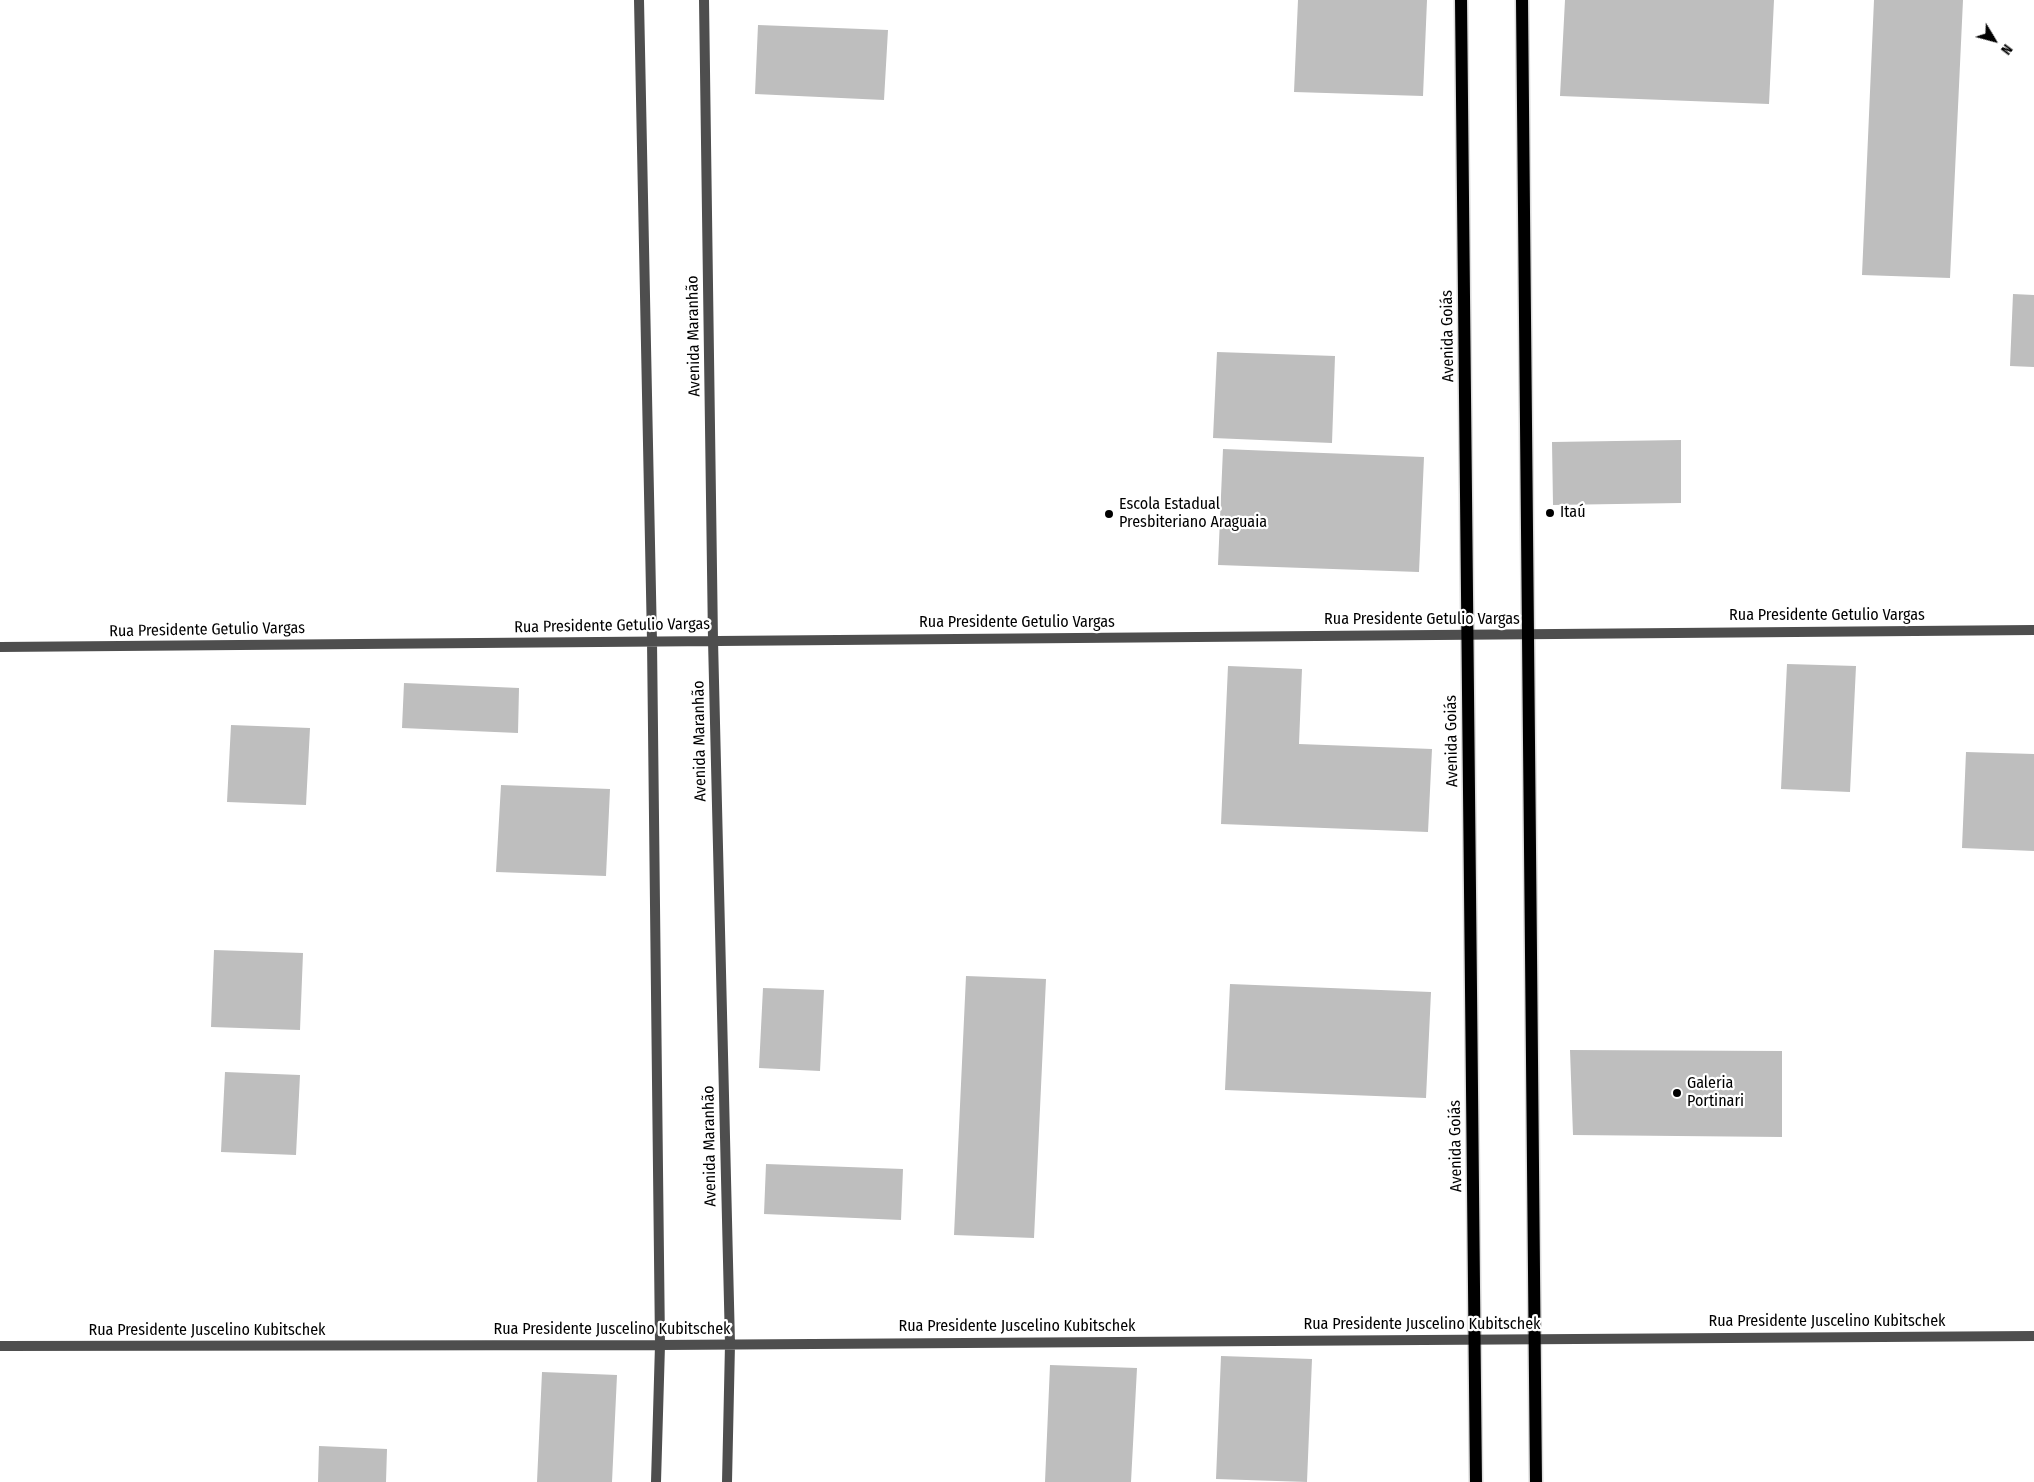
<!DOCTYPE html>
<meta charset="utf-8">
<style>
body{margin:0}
#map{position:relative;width:2034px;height:1482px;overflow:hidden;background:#fff;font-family:"Fira Sans Condensed",sans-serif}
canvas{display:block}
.north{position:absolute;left:1969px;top:15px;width:50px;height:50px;-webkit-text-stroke:4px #fff;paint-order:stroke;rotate:127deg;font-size:14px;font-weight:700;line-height:20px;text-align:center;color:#000}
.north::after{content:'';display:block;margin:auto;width:18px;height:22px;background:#000;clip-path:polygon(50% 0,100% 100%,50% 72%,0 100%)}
</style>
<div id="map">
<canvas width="2034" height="1482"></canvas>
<div class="north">N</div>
</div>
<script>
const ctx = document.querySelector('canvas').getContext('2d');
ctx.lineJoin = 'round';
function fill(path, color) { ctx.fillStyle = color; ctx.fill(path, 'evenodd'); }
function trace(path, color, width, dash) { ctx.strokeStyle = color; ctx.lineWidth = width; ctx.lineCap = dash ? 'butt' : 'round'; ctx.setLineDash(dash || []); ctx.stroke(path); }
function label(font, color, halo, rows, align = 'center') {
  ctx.font = font + ' "Fira Sans Condensed",sans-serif'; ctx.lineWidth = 4.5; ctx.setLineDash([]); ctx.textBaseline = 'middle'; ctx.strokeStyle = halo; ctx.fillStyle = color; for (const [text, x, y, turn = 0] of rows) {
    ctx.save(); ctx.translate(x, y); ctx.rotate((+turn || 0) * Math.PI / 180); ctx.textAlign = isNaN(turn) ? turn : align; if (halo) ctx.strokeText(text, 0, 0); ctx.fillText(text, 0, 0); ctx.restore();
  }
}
fill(new Path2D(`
 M 1298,0 L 1427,0 L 1423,96 L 1294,92 Z
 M 1565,0 L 1774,0 L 1769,104 L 1560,96 Z
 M 1874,0 L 1963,0 L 1950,278 L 1862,275 Z
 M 758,25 L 888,30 L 884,100 L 755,94 Z
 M 2013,294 L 2034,295 L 2034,367 L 2010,366 Z
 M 1217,352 L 1335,356 L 1332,443 L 1213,438 Z
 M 1681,440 L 1681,503 L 1553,505 L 1552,442 Z
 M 1223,449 L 1424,457 L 1419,572 L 1218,565 Z
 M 1787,664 L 1856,666 L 1850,792 L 1781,789 Z
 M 1228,666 L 1302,669 L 1299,744 L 1432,749 L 1428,832 L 1221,824 Z
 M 404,683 L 519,688 L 518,733 L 402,728 Z
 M 231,725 L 310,728 L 306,805 L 227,802 Z
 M 1966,752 L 2034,754 L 2034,851 L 1962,848 Z
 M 501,785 L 610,789 L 606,876 L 496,872 Z
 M 214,950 L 303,953 L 300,1030 L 211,1027 Z
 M 966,976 L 1046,979 L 1034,1238 L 954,1235 Z
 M 1230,984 L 1431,992 L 1426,1098 L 1225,1090 Z
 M 763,988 L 824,990 L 820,1071 L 759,1068 Z
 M 1570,1050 L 1782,1051 L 1782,1137 L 1573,1135 Z
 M 225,1072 L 300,1075 L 296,1155 L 221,1152 Z
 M 766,1164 L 903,1169 L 901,1220 L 764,1214 Z
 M 1221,1356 L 1312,1359 L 1307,1482 L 1216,1479 Z
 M 1050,1365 L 1137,1368 L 1131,1482 L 1045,1482 Z
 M 542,1372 L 617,1375 L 612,1482 L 537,1482 Z
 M 319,1446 L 387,1449 L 386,1482 L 318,1482 Z`), '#bebebe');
const primary = new Path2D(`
 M 1461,0 L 1476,1482
 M 1522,0 L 1536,1482`);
trace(primary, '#dbdbdb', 15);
trace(new Path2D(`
 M 639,0 L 652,641 L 660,1345 L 656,1482
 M 704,0 L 713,640 L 730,1344 L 727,1482
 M 0,647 L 2034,630
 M 0,1346 L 660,1345 L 2034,1336`), '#4e4e4e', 10);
trace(primary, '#000', 12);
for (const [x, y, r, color] of [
 [1550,513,5,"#000"],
 [1109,514,5,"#000"],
 [1677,1093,5,"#000"]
]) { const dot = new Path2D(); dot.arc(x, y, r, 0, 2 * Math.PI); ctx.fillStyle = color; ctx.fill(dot); trace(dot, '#fff', 2); }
label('16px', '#000', '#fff', [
 ["Avenida Maranhão",694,336,-91],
 ["Avenida Goiás",1448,336,-91],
 ["Rua Presidente Getulio Vargas",1827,616],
 ["Rua Presidente Getulio Vargas",1422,620],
 ["Rua Presidente Getulio Vargas",1017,623],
 ["Rua Presidente Getulio Vargas",612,626,-1],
 ["Rua Presidente Getulio Vargas",207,630,-1],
 ["Avenida Maranhão",700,741,-91],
 ["Avenida Goiás",1452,741,-91],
 ["Avenida Maranhão",710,1146,-91],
 ["Avenida Goiás",1456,1146,-91],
 ["Rua Presidente Juscelino Kubitschek",1827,1322],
 ["Rua Presidente Juscelino Kubitschek",1422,1325],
 ["Rua Presidente Juscelino Kubitschek",1017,1327],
 ["Rua Presidente Juscelino Kubitschek",612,1330],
 ["Rua Presidente Juscelino Kubitschek",207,1331]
]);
label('16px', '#000', '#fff', [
 ["Escola Estadual",1119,505],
 ["Presbiteriano Araguaia",1119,523],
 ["Itaú",1560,513],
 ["Galeria",1687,1084],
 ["Portinari",1687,1102]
], 'left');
</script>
